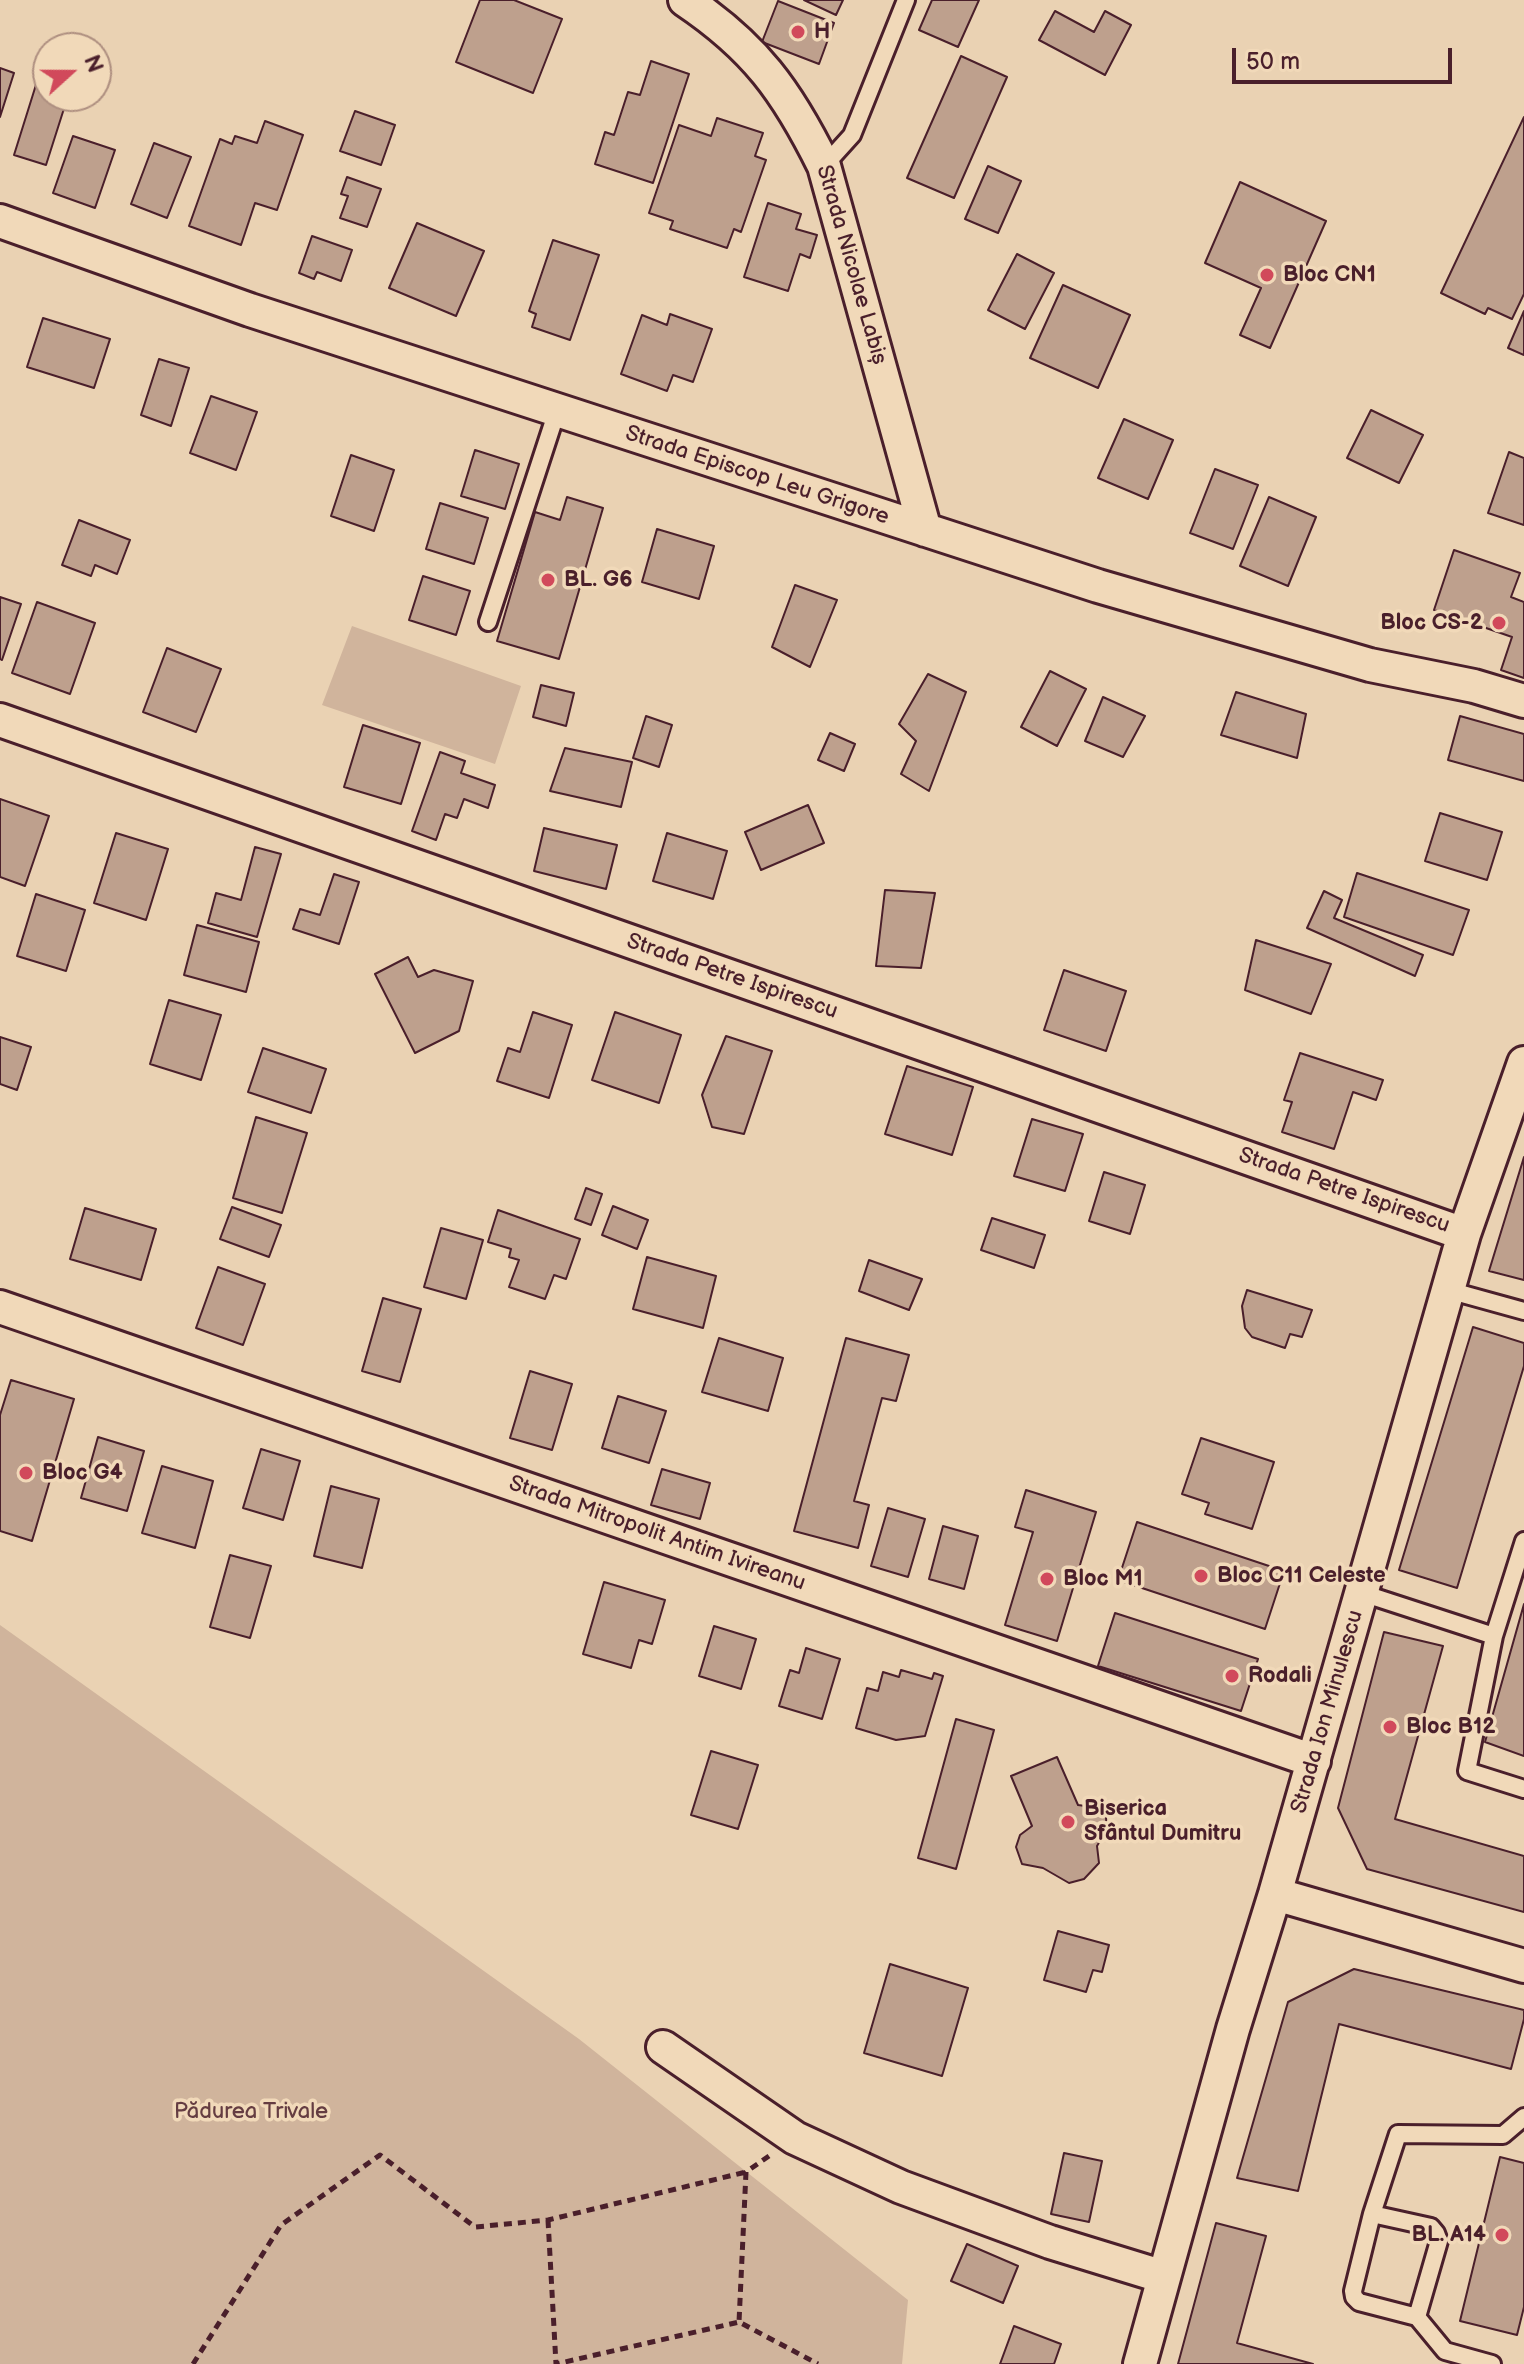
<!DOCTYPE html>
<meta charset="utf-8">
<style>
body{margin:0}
#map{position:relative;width:1524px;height:2364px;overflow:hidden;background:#ead2b3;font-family:"Balsamiq Sans",sans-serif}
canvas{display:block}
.north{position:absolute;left:32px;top:32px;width:80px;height:80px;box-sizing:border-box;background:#f1d9b9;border:2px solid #ae8f80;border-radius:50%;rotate:69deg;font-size:22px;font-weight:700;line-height:32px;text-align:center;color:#4a1f2b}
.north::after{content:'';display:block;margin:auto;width:28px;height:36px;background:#d1495b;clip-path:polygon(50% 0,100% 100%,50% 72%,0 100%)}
.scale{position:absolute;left:1232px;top:48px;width:220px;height:36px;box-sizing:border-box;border:4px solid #4a1f2b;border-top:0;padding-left:10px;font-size:24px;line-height:28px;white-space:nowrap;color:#4a1f2b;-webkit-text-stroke:6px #f1d9b9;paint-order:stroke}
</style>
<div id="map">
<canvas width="1524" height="2364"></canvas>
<div class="north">N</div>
<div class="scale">50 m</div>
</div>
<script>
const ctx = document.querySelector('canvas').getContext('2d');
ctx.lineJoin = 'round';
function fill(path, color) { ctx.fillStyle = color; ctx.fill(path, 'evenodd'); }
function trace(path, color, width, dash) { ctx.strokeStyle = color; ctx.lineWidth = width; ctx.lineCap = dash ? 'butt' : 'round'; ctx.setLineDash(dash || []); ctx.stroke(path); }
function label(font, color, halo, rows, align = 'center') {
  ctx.font = font + ' "Balsamiq Sans",sans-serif'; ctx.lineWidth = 7; ctx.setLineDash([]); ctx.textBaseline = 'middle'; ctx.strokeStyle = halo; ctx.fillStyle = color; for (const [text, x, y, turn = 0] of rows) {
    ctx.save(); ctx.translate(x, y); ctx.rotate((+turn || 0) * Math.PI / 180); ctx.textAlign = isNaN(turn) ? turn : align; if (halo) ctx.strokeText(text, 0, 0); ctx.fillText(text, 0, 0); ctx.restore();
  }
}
fill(new Path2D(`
 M 352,626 L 521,686 L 495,764 L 322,705 Z
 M 0,1625 L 579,2039 L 908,2300 L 902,2364 L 0,2364 Z`), '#d0b49c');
const building = new Path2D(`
 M 480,0 L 514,0 L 562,19 L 533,93 L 456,62 Z
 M 804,0 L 843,0 L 836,15 Z
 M 932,0 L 979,0 L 958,47 L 919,30 Z
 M 778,1 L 834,23 L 819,64 L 762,42 Z
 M 1055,11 L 1094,32 L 1105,11 L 1131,25 L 1105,75 L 1039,40 Z
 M 961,56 L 1007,77 L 954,198 L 907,178 Z
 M 651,61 L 689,74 L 653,183 L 595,164 L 605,132 L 614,135 L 628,92 L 640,95 Z
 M 0,68 L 14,73 L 0,117 Z
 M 40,72 L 48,75 L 48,96 L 68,96 L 46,165 L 14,155 Z
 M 355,111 L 395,125 L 381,165 L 340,151 Z
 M 1524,117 L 1524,294 L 1512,319 L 1488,308 L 1485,314 L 1441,293 Z
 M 717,118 L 763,133 L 755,156 L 766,160 L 741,232 L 734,229 L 727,248 L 670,229 L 673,221 L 649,213 L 679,125 L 711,136 Z
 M 265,121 L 303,135 L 277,210 L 255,203 L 241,245 L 189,226 L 220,139 L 232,144 L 235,136 L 257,143 Z
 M 73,136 L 115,150 L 95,208 L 53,193 Z
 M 154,143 L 191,157 L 167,218 L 131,204 Z
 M 988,166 L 1021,181 L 998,233 L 965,219 Z
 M 347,177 L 381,189 L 367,227 L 340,218 L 348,196 L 341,194 Z
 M 1240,182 L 1326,221 L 1270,348 L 1240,335 L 1261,288 L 1205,263 Z
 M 768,203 L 801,214 L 796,229 L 817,235 L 810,258 L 800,254 L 788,291 L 744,277 Z
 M 417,223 L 484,251 L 456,316 L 389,288 Z
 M 312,236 L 352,250 L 341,281 L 317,272 L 314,279 L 299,273 Z
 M 553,240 L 599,255 L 570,340 L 532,327 L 536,314 L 529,311 Z
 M 1017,254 L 1054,273 L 1025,329 L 988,310 Z
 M 1063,285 L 1130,315 L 1098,388 L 1030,358 Z
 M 1524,311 L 1524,355 L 1508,348 Z
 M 670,314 L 712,329 L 693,382 L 673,375 L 667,391 L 621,374 L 642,315 L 667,325 Z
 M 43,318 L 110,339 L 94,388 L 27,367 Z
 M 159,359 L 189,368 L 171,426 L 141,415 Z
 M 211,396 L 257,412 L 236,470 L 190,453 Z
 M 1371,410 L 1423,435 L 1399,483 L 1347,458 Z
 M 1124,419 L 1173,440 L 1148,499 L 1098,478 Z
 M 475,450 L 519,464 L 505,509 L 461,496 Z
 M 1509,452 L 1524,458 L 1524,525 L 1488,513 Z
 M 351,455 L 394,470 L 374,531 L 331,516 Z
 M 1215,469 L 1258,485 L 1233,549 L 1190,533 Z
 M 567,497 L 603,508 L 559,659 L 497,641 L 535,512 L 560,520 Z
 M 1269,497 L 1316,517 L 1288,586 L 1240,566 Z
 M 440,503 L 488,518 L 474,564 L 426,549 Z
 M 79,520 L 130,540 L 117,574 L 95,565 L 91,576 L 62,565 Z
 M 657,529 L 714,546 L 699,599 L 642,582 Z
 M 1454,550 L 1520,573 L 1511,597 L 1524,602 L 1524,678 L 1501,670 L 1512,637 L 1434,610 Z
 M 423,576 L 470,591 L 456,635 L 409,620 Z
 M 795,585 L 837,600 L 810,667 L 772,647 Z
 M 0,597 L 21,604 L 2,660 L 0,659 Z
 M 37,602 L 95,623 L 70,694 L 12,673 Z
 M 167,648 L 221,669 L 196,732 L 143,712 Z
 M 1050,671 L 1086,689 L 1057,746 L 1021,727 Z
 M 928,674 L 966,692 L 929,791 L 901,774 L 916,741 L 899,724 Z
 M 541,685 L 574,693 L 566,726 L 533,717 Z
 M 1236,692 L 1306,714 L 1297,758 L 1221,735 Z
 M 1103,697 L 1145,716 L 1123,757 L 1085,741 Z
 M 646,716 L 672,725 L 659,767 L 633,758 Z
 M 1460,716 L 1524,734 L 1524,781 L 1448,760 Z
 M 363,725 L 420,743 L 401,804 L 344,787 Z
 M 830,733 L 855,744 L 844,771 L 818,760 Z
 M 565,748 L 632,762 L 621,807 L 550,791 Z
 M 440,752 L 465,761 L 461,773 L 495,785 L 488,808 L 464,799 L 457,818 L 445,814 L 436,840 L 412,831 Z
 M 0,799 L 49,816 L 25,886 L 0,877 Z
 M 808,805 L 824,843 L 761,870 L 745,832 Z
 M 1440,813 L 1502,832 L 1487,880 L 1425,861 Z
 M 544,828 L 617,845 L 606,889 L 534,871 Z
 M 116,833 L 168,849 L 146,920 L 94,903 Z
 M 667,833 L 727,851 L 713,899 L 653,881 Z
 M 255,847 L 281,854 L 257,937 L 208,923 L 216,893 L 241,900 Z
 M 1357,873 L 1469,910 L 1453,955 L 1344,917 Z
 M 334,874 L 359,882 L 339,944 L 293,929 L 300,909 L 320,915 Z
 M 885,890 L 935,893 L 921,968 L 876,966 Z
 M 1324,891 L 1342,900 L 1334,918 L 1423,955 L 1415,976 L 1307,928 Z
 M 36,894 L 85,910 L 66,971 L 17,956 Z
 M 197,925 L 259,942 L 246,992 L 184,975 Z
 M 1256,940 L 1331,964 L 1311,1014 L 1245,990 Z
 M 408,957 L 418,977 L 434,970 L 473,981 L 459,1031 L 415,1053 L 375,974 Z
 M 1064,970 L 1126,991 L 1106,1051 L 1044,1030 Z
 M 169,1000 L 221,1015 L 201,1080 L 150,1064 Z
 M 533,1012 L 572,1025 L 549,1098 L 497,1081 L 508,1048 L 520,1052 Z
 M 615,1012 L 681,1035 L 659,1103 L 592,1080 Z
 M 726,1036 L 772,1051 L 744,1134 L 712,1127 L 702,1095 Z
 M 0,1037 L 31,1047 L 17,1090 L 0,1084 Z
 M 263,1048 L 326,1069 L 311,1113 L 248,1092 Z
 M 1300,1053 L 1383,1080 L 1376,1100 L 1353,1092 L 1334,1149 L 1282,1132 L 1292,1102 L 1284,1100 Z
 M 907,1066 L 973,1087 L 952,1155 L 885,1134 Z
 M 256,1117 L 307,1133 L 282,1213 L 233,1198 Z
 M 1032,1119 L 1083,1134 L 1065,1191 L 1014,1176 Z
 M 1524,1157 L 1524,1280 L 1489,1271 Z
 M 1104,1172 L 1145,1185 L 1130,1234 L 1089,1221 Z
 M 586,1188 L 602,1194 L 591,1225 L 575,1219 Z
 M 613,1206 L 648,1220 L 637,1249 L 602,1235 Z
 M 232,1207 L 281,1225 L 269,1257 L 220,1239 Z
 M 85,1208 L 156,1229 L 141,1280 L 70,1259 Z
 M 498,1210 L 580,1239 L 566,1279 L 554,1275 L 545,1299 L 509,1287 L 519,1260 L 509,1257 L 511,1249 L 488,1242 Z
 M 992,1218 L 1045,1235 L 1034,1268 L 981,1250 Z
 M 441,1228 L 483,1240 L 466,1299 L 424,1287 Z
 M 647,1257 L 716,1276 L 703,1328 L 633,1309 Z
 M 869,1260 L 922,1279 L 909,1310 L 859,1291 Z
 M 218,1267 L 265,1284 L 243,1345 L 196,1328 Z
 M 1247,1290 L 1312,1310 L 1302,1337 L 1290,1334 L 1285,1348 L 1252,1337 L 1245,1328 L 1242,1306 Z
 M 383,1298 L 421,1309 L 400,1382 L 362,1371 Z
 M 1473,1327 L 1524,1343 L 1524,1366 L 1457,1588 L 1399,1570 Z
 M 719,1338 L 783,1358 L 768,1411 L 702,1392 Z
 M 846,1338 L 909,1355 L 896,1401 L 882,1398 L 854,1501 L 869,1505 L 858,1548 L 794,1531 Z
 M 530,1371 L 572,1384 L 552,1450 L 510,1438 Z
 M 11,1380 L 74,1399 L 32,1541 L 0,1531 L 0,1415 Z
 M 618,1396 L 666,1411 L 649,1463 L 602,1448 Z
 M 98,1437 L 144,1451 L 127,1511 L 81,1498 Z
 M 1201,1438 L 1274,1462 L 1252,1529 L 1205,1514 L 1209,1503 L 1182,1494 Z
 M 261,1449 L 300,1461 L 283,1520 L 243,1508 Z
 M 162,1466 L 213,1481 L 195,1548 L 142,1533 Z
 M 662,1469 L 710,1483 L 700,1519 L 651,1505 Z
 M 331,1486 L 379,1499 L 362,1568 L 314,1556 Z
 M 1026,1490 L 1096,1512 L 1057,1641 L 1005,1625 L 1033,1532 L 1015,1527 Z
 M 888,1508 L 925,1519 L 908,1577 L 871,1566 Z
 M 1137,1522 L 1284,1571 L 1265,1629 L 1118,1580 Z
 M 943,1526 L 978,1536 L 964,1589 L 929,1579 Z
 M 230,1555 L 271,1566 L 250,1638 L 210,1627 Z
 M 604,1582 L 665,1600 L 652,1644 L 639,1640 L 631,1668 L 583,1654 Z
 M 1524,1604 L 1524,1756 L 1485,1742 Z
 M 1115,1613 L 1258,1659 L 1241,1711 L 1098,1666 Z
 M 714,1626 L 756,1639 L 741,1689 L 699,1676 Z
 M 1384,1632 L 1443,1646 L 1395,1819 L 1524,1856 L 1524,1912 L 1367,1869 L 1338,1808 Z
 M 806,1648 L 840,1659 L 822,1719 L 779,1706 L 790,1670 L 799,1673 Z
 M 901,1670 L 932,1679 L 934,1673 L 943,1676 L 925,1736 L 896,1740 L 856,1728 L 867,1688 L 878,1691 L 883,1672 L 899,1677 Z
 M 956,1719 L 994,1730 L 956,1869 L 918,1858 Z
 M 711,1751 L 758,1765 L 738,1829 L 691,1815 Z
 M 1057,1757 L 1078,1805 L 1100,1808 L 1106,1818 L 1107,1829 L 1097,1846 L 1099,1863 L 1084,1879 L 1069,1883 L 1043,1868 L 1022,1864 L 1016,1847 L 1020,1835 L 1032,1826 L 1011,1776 Z
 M 1058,1931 L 1109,1945 L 1102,1972 L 1093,1970 L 1086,1992 L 1044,1980 Z
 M 890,1964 L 968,1988 L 942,2076 L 864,2053 Z
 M 1354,1969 L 1524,2010 L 1524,2019 L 1511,2069 L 1339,2024 L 1298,2191 L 1237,2178 L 1288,2002 Z
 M 1064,2153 L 1102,2161 L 1089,2222 L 1051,2214 Z
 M 1500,2157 L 1524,2163 L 1524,2307 L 1517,2335 L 1460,2321 Z
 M 1216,2223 L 1266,2236 L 1237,2343 L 1313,2364 L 1178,2364 Z
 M 967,2244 L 1018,2266 L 1003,2303 L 951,2281 Z
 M 1014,2326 L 1061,2344 L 1054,2364 L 1000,2364 Z`);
fill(building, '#bea08d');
trace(building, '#4a1f2b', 2);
const service = new Path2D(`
 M 824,166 L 852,135 L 906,0
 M 488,622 L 557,411
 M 1448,1290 L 1524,1311
 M 1524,1541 L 1494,1636 L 1467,1771 L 1524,1789
 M 1362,1593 L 1494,1636
 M 1372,2214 L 1431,2227 L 1436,2233 L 1439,2241 L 1417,2317
 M 1492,2364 L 1445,2351 L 1417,2317 L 1359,2302 L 1354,2297 L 1353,2291 L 1372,2214 L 1398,2134 L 1503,2135 L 1524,2117`);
const minor = new Path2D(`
 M 685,0 C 755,47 787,91 824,166 L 925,530
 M 0,221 L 250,310 L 1098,586 L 1370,665 L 1474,686 L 1524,701
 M 0,720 L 1464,1234
 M 0,1307 L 1314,1761
 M 1275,1894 L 1524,1966
 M 663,2047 L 795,2138 L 901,2187 L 1050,2242 L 1164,2277
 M 1140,2364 L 1233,2029 L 1275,1894 L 1464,1234 L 1524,1063`);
trace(service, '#4a1f2b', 22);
trace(minor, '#4a1f2b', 38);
trace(new Path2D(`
 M 769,2156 L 746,2172 L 739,2322 L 818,2364
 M 548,2220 L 556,2364 L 739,2322
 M 193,2364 L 281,2225 L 380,2155 L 475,2227 L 548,2220 L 746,2172`), '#4a1f2b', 5, [8, 6]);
trace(service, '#f1d9b9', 16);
trace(minor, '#f1d9b9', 32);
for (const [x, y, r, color] of [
 [798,32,8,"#d1495b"],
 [1267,275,8,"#d1495b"],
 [548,580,8,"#d1495b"],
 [1499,623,8,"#d1495b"],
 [26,1473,8,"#d1495b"],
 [1201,1576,8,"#d1495b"],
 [1047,1579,8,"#d1495b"],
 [1232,1676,8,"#d1495b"],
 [1390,1727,8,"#d1495b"],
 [1068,1822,8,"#d1495b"],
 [1502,2235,8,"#d1495b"]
]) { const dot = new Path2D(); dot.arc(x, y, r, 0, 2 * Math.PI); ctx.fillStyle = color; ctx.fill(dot); trace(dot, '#f1d9b9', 3); }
label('bold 22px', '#4a1f2b', '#f1d9b9', [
 ["H",814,32],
 ["Bloc CN1",1283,275],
 ["BL. G6",564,580],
 ["Bloc CS-2",1483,623,"right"],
 ["Bloc G4",42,1473],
 ["Bloc C11 Celeste",1217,1576],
 ["Bloc M1",1063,1579],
 ["Rodali",1248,1676],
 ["Bloc B12",1406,1727],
 ["Biserica",1084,1809],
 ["Sfântul Dumitru",1084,1834],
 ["BL. A14",1486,2235,"right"]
], 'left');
label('22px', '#4a1f2b', '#f1d9b9', [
 ["Strada Nicolae Labiș",851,265,74],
 ["Strada Episcop Leu Grigore",757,476,18],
 ["Strada Petre Ispirescu",732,977,19],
 ["Strada Petre Ispirescu",1344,1191,19],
 ["Strada Mitropolit Antim Ivireanu",657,1534,19],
 ["Strada Ion Minulescu",1328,1712,-74]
]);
label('22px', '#653d42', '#f1d9b9', [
 ["Pădurea Trivale",251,2112]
]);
</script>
